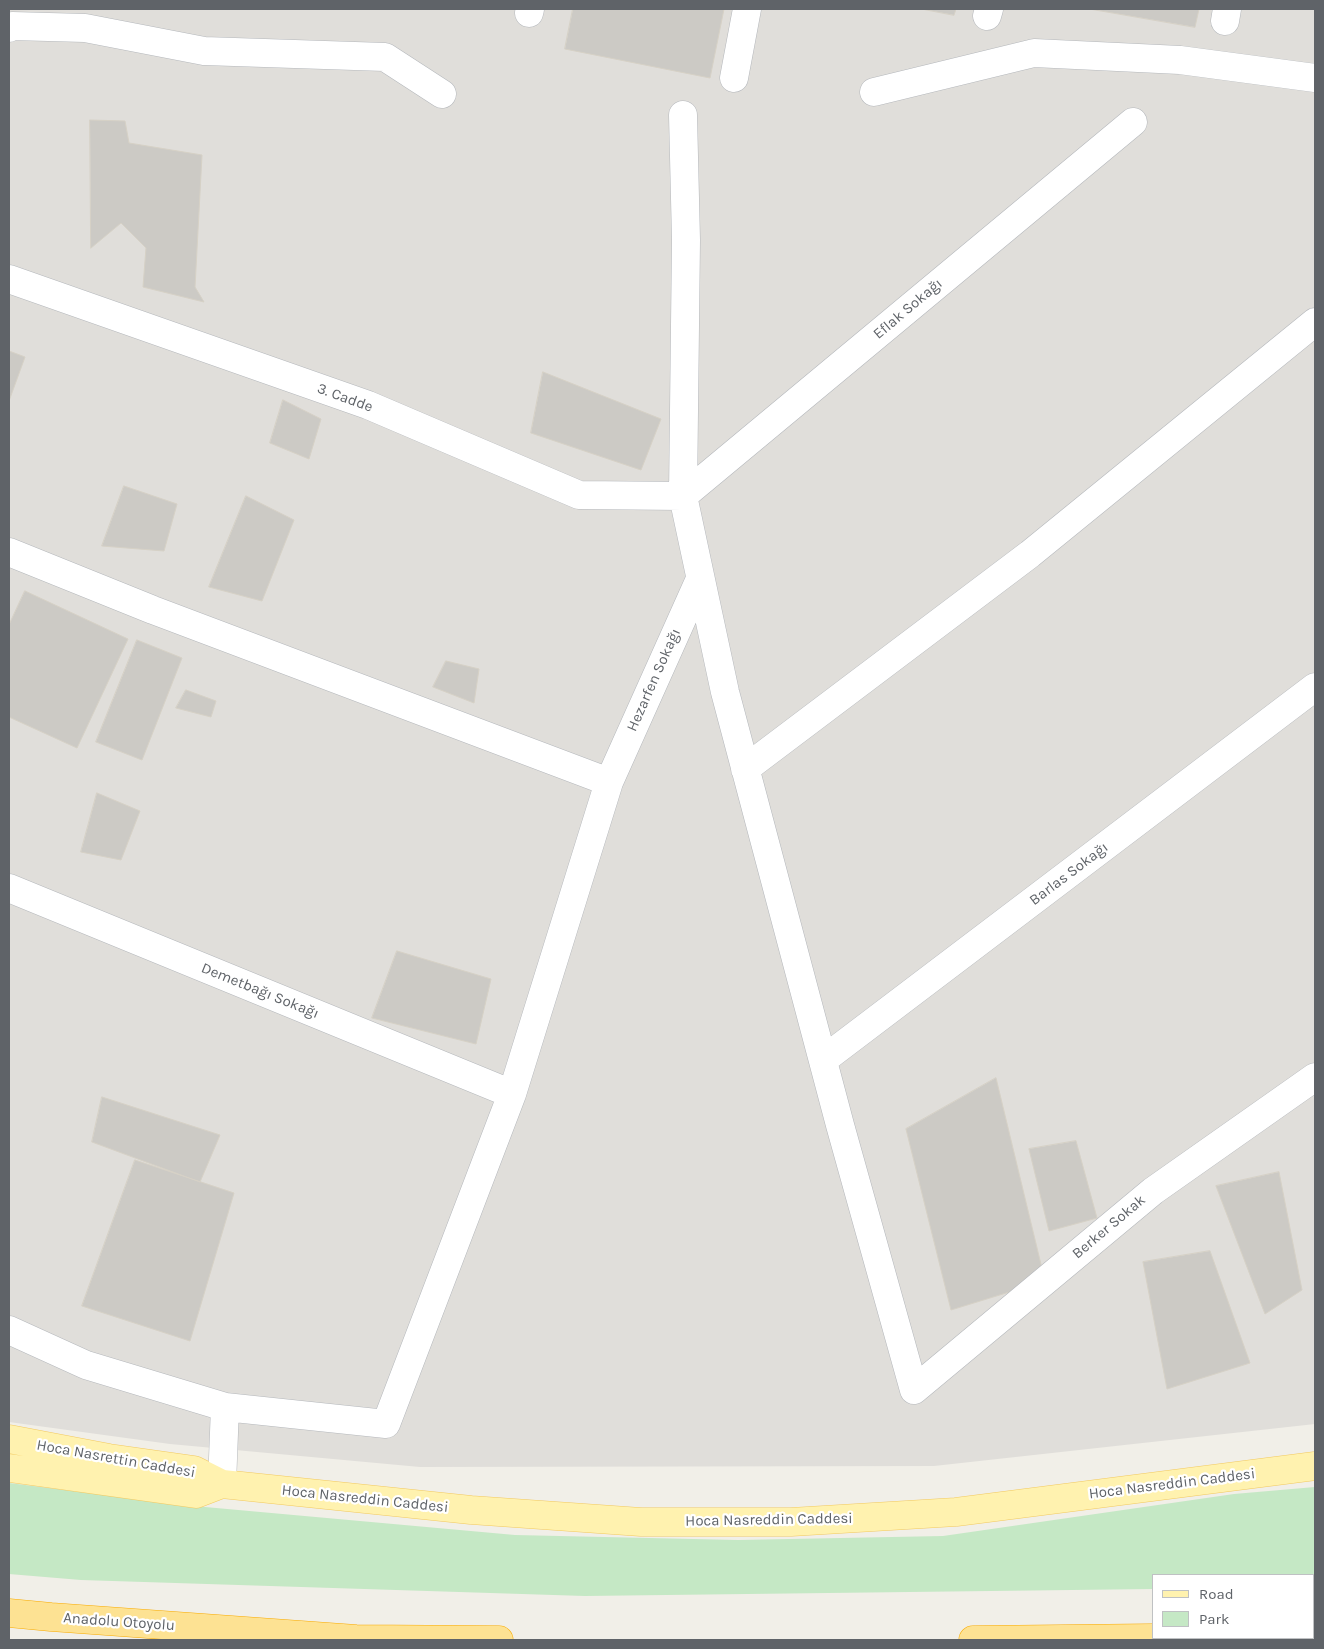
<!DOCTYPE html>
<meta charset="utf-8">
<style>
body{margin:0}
#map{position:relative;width:1324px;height:1649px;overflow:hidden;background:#f1efe8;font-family:Karla,sans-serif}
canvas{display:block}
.frame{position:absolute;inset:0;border:10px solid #5f6368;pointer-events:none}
.legend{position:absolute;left:1152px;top:1574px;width:162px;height:65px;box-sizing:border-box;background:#fff;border:1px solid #bfc1c3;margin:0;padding:6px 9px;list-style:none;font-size:15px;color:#5f6368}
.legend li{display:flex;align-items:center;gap:10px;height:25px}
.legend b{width:25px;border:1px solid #bfc1c3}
</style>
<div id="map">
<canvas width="1324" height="1649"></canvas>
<div class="frame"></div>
<ul class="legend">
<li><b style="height:6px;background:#fff2af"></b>Road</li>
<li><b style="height:14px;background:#c5e8c5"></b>Park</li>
</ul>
</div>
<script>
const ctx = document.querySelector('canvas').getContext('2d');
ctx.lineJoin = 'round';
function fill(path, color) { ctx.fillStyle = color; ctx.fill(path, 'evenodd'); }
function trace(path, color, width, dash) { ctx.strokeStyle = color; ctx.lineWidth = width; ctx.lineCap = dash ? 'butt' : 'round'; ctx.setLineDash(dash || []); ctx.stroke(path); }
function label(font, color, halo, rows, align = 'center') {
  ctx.font = font + ' Karla,sans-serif'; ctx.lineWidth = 4.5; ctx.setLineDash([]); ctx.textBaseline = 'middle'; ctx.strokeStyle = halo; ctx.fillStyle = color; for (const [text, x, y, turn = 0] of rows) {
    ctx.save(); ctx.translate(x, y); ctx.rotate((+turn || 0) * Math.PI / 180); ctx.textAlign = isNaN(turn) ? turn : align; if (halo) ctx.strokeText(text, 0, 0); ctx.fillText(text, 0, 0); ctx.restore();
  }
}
fill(new Path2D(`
 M 9,9 L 1315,9 L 1315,1424 L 934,1466 L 420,1467 L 170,1444 L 9,1422 Z`), '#e0deda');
fill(new Path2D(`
 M 9,1483 L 194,1506 L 515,1535 L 738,1540 L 943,1536 L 1234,1494 L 1315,1487 L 1315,1586 L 1313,1586 L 1313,1575 L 1153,1575 L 1153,1589 L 585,1596 L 81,1580 L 9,1574 Z`), '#c5e8c5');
const building = new Path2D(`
 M 573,9 L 724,9 L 710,78 L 565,49 Z
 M 922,9 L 956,9 L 954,15 Z
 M 1090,9 L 1199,9 L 1195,27 Z
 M 90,120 L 125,121 L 129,143 L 202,155 L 195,287 L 204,302 L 143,287 L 146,248 L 121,223 L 91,248 Z
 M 9,351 L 25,357 L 9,401 Z
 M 543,372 L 661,419 L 641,470 L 531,433 Z
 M 283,400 L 321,419 L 309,459 L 270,443 Z
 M 124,486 L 177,504 L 164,551 L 102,546 Z
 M 246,496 L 294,520 L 262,601 L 209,587 Z
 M 25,591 L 128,639 L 77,748 L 9,717 L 9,625 Z
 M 137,640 L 182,658 L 142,760 L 96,742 Z
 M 446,661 L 479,669 L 474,703 L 433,687 Z
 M 186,690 L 216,701 L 211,717 L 176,708 Z
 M 97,793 L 140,811 L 121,860 L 81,852 Z
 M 397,951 L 491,979 L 476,1044 L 372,1018 Z
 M 996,1078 L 1045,1281 L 951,1310 L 906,1129 Z
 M 102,1097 L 220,1135 L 200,1182 L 92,1142 Z
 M 1076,1141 L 1097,1218 L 1049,1231 L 1029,1149 Z
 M 135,1160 L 234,1193 L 190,1341 L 82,1306 Z
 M 1279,1172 L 1302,1290 L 1265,1314 L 1216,1186 Z
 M 1210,1251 L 1250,1363 L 1167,1389 L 1143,1262 Z`);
fill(building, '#cccac5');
trace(building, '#d6d1c6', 1);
const minor = new Path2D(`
 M 529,13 L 530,9
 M 987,16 L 989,9
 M 1225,21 L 1227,9
 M 9,28 L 12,26 L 85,28 L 204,51 L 385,57 L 442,94
 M 734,78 L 747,9
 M 874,92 L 1034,53 L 1180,60 L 1315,78
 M 683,115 L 686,240 L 683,496 L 725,692 L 840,1125 L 914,1390 L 1153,1191 L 1315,1077
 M 9,279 L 368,405 L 579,495 L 683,496 L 1133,122
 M 9,552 L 153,610 L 609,782 L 512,1094 L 386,1424 L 225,1407 L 86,1365 L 9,1330
 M 745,769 L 1030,554 L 1315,322
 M 609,782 L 700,579
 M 9,888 L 512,1094
 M 823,1060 L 1315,687
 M 222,1484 L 225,1407`);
const major = new Path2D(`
 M 9,1439 L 109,1458 L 194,1470 L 222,1484 L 471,1510 L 641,1522 L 791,1522 L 956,1512 L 1315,1466
 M 9,1468 L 196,1494 L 222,1484`);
const highway = new Path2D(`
 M 9,1613 L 51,1617 L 356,1639 L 499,1640
 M 1313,1635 L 1315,1635
 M 973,1640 L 1153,1638`);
trace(minor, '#b5b8bc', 29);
trace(major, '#f2c960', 29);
trace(highway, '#f9ab00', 29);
trace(minor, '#fff', 28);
trace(major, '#fff2af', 28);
trace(highway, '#fde293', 28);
label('15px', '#5f6368', '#fff', [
 ["Eflak Sokağı",908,309,-40],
 ["3. Cadde",345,398,20],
 ["Hezarfen Sokağı",654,680,-66],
 ["Barlas Sokağı",1069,874,-37],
 ["Demetbağı Sokağı",260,991,22],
 ["Berker Sokak",1109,1227,-40],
 ["Hoca Nasrettin Caddesi",116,1459,10],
 ["Hoca Nasreddin Caddesi",1172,1484,-7],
 ["Hoca Nasreddin Caddesi",365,1499,6],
 ["Hoca Nasreddin Caddesi",769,1520,-1],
 ["Anadolu Otoyolu",119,1622,4]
]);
</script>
